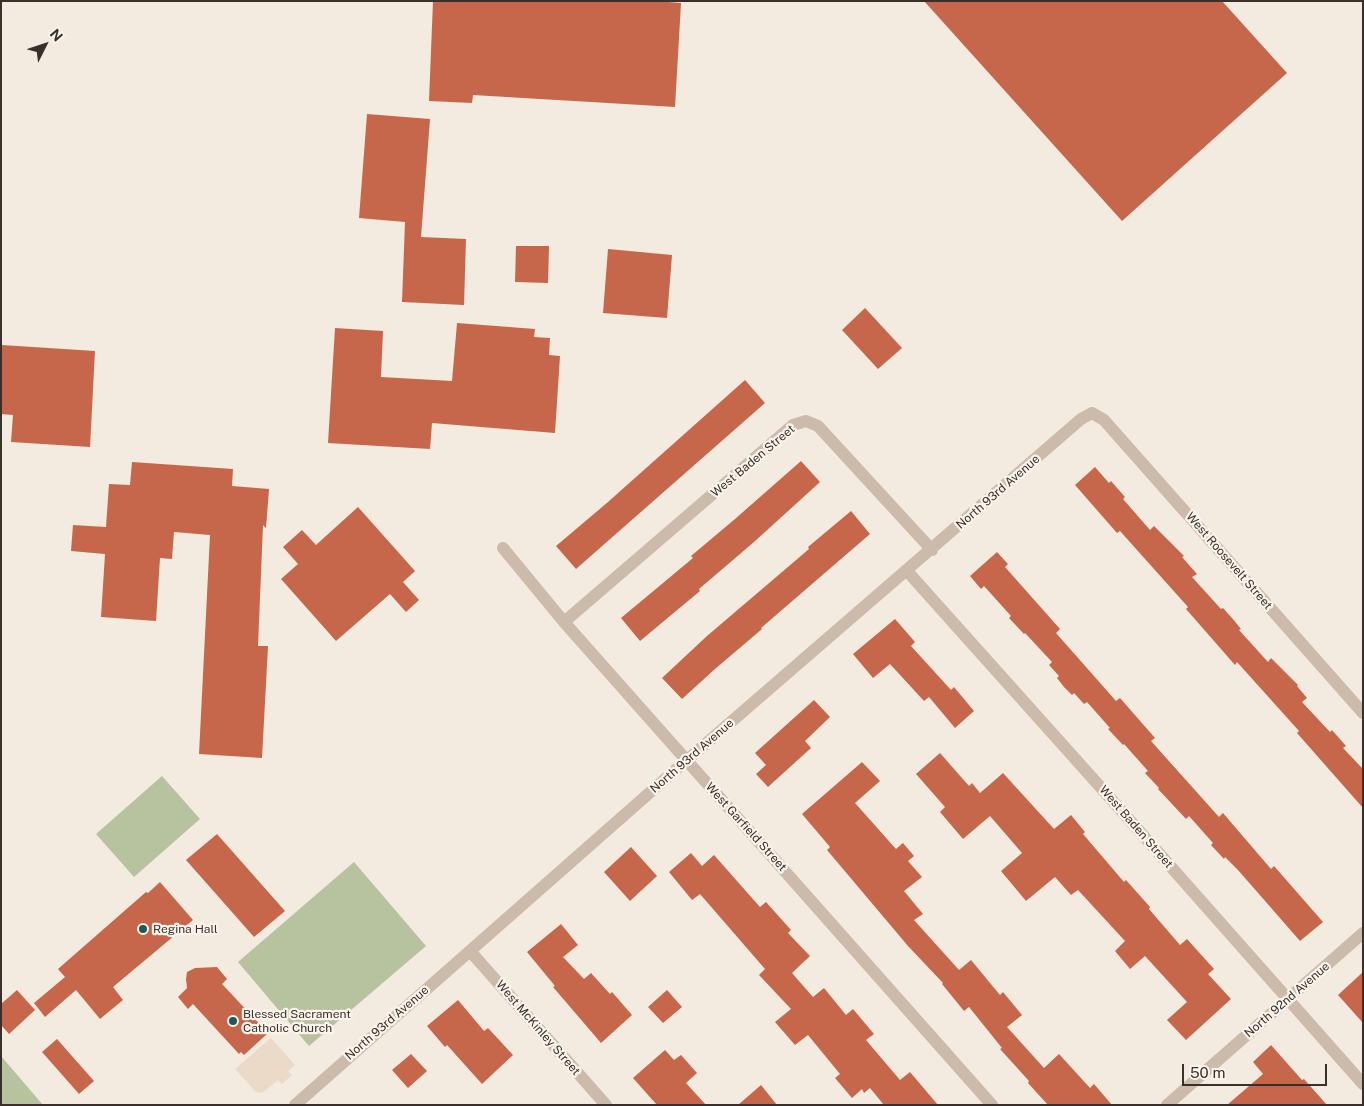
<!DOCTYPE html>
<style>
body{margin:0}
#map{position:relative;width:1364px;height:1106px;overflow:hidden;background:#f3eae0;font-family:"Public Sans",sans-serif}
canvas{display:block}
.frame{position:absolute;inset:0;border:2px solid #3a2f2a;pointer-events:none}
.north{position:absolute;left:20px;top:20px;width:50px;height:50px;-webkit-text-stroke:4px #faf4ec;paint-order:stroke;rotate:49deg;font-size:14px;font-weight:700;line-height:20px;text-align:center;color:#3a2f2a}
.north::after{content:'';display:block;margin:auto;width:18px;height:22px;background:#3a2f2a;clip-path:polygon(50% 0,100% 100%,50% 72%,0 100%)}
.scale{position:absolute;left:1182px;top:1064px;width:145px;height:22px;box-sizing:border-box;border:2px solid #3a2f2a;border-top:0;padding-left:6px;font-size:15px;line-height:18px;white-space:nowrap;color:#3a2f2a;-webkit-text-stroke:4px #faf4ec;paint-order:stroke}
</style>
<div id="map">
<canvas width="1364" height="1106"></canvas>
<div class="frame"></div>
<div class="north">N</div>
<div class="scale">50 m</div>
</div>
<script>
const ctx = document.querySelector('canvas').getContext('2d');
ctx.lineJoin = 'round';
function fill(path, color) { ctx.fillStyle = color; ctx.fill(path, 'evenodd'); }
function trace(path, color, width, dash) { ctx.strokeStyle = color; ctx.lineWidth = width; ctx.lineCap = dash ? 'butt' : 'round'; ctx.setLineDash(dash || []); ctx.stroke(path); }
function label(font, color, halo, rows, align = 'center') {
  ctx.font = font + ' "Public Sans",sans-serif'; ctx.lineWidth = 4.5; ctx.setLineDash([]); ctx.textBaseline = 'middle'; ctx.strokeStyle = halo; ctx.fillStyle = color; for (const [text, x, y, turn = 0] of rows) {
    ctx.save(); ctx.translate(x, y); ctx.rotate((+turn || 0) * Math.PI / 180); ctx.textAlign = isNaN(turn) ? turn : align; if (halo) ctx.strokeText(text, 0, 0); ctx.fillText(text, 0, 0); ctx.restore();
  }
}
fill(new Path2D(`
 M 162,776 L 200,819 L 134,877 L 96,834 Z
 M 354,862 L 426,946 L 309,1046 L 238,962 Z
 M 1,1056 L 43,1105 L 1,1105 Z`), '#b7c39f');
fill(new Path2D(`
 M 271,1038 L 295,1065 L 288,1071 L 292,1075 L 282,1084 L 278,1080 L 262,1093 L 256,1092 L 235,1069 Z`), '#ebdac7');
fill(new Path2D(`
 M 433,1 L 656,1 L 681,3 L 675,107 L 473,95 L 472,103 L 429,101 Z
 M 924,1 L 1222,1 L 1287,73 L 1122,221 Z
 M 367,114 L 430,119 L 421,237 L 466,239 L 464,305 L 402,302 L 405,222 L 359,218 Z
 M 516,246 L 549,246 L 548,283 L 515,282 Z
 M 608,249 L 672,255 L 667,318 L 603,313 Z
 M 865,308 L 902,348 L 878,369 L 842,330 Z
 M 457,323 L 535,329 L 534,337 L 550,338 L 549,355 L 560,356 L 555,433 L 432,423 L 430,449 L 328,443 L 335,328 L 383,331 L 381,377 L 452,381 Z
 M 2,345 L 95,351 L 90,447 L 11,442 L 13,415 L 1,414 Z
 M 745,380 L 765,403 L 576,569 L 556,546 L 608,502 Z
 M 801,461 L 820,482 L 754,542 L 699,589 L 700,591 L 640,641 L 621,618 L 693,558 L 691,556 L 735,519 Z
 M 132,462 L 233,469 L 232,486 L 269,489 L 266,528 L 263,525 L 258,646 L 268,646 L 262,758 L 199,754 L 210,535 L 174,532 L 172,559 L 160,558 L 156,621 L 101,617 L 105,554 L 71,551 L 73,525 L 106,527 L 109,484 L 130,485 Z
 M 1095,467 L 1109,483 L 1111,481 L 1125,497 L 1123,499 L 1150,530 L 1154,526 L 1184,556 L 1182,557 L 1197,574 L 1192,577 L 1221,609 L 1223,608 L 1232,618 L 1241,629 L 1239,630 L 1268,662 L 1271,658 L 1298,685 L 1297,686 L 1307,698 L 1302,702 L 1330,732 L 1332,730 L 1346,746 L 1343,748 L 1363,769 L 1363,808 L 1297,733 L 1299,731 L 1237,662 L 1235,665 L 1186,609 L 1188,607 L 1120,531 L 1117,533 L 1075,485 Z
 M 358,507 L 415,571 L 403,582 L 419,600 L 406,612 L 390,594 L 336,641 L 281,579 L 298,564 L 283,547 L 302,530 L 316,545 Z
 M 851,511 L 870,534 L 761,628 L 762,629 L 715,669 L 682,699 L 662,678 L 707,636 L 809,549 L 808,547 Z
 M 997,552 L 1008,564 L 1005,567 L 1060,629 L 1056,633 L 1116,701 L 1120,698 L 1155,738 L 1151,741 L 1219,817 L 1223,813 L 1271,869 L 1274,866 L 1323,922 L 1300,941 L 1238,870 L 1225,857 L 1224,859 L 1211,845 L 1213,843 L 1189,816 L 1186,819 L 1158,789 L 1159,788 L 1145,773 L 1148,771 L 1124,744 L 1123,745 L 1108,729 L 1110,728 L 1087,702 L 1084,704 L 1074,693 L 1072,695 L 1064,687 L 1057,678 L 1059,676 L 1049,665 L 1052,662 L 1025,633 L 1024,634 L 1009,618 L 1011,616 L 984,586 L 981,589 L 970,576 Z
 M 895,619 L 915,642 L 911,646 L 951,690 L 954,687 L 974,711 L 955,728 L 929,697 L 924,701 L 890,664 L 873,678 L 853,654 Z
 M 814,700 L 830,717 L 805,741 L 811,748 L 768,787 L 756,774 L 766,765 L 755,753 Z
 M 940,753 L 969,786 L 972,783 L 980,793 L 1003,773 L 1054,829 L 1071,815 L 1085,832 L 1083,834 L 1124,882 L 1126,880 L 1150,907 L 1149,909 L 1180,945 L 1187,939 L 1214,969 L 1208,974 L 1231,999 L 1186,1040 L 1167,1020 L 1187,1002 L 1145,956 L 1130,969 L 1115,951 L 1125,941 L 1078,890 L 1071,895 L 1055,877 L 1026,901 L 1001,871 L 1022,853 L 990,816 L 963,839 L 940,812 L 945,807 L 916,774 Z
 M 862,762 L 880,781 L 855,803 L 896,849 L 903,843 L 914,856 L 908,861 L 922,877 L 904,891 L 923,914 L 914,920 L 959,970 L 971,960 L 1000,995 L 1003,992 L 1022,1015 L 1007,1027 L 1044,1068 L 1059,1054 L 1090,1088 L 1094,1084 L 1112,1105 L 1048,1105 L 1028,1083 L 1029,1081 L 1000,1049 L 1002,1048 L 969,1007 L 964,1011 L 942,984 L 943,983 L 908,946 L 827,850 L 830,847 L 802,814 Z
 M 217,834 L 285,911 L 254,937 L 186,860 Z
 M 631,847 L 657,876 L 630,901 L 604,872 Z
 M 691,853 L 702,866 L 714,855 L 760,907 L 766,902 L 791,930 L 788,933 L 810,956 L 792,973 L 813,997 L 824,988 L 846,1015 L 853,1009 L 874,1034 L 866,1040 L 900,1080 L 910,1072 L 938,1105 L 884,1105 L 870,1088 L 864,1093 L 862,1089 L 852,1098 L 835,1078 L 840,1074 L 808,1035 L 795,1045 L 775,1022 L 791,1009 L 759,975 L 765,969 L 700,894 L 692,900 L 669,872 Z
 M 160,882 L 193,920 L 113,987 L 123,1000 L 100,1019 L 76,990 L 45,1017 L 34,1003 L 65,977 L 58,969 L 146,892 L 148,893 Z
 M 561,924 L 578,945 L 563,957 L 584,979 L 591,973 L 610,994 L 612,992 L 632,1015 L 601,1043 L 553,987 L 555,986 L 527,952 Z
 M 217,967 L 227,979 L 222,984 L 268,1033 L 244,1055 L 241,1052 L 239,1054 L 193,1004 L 188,1009 L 178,997 L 187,988 L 186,979 L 187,972 L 195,968 Z
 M 1363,972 L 1363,1023 L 1338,995 Z
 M 17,990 L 35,1010 L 9,1034 L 1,1025 L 1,1004 Z
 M 667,990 L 682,1007 L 663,1023 L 648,1007 Z
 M 458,1000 L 484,1031 L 488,1028 L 513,1055 L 482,1084 L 447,1045 L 445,1047 L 427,1026 Z
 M 57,1039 L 94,1081 L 79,1094 L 42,1052 Z
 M 1271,1045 L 1302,1080 L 1304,1079 L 1327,1105 L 1227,1105 L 1263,1074 L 1253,1062 Z
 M 665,1050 L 674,1060 L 681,1055 L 697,1073 L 686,1083 L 706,1105 L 657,1105 L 633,1078 Z
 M 411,1054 L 427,1071 L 408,1088 L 392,1070 Z
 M 761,1085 L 777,1105 L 738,1105 Z`), '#c6674b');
trace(new Path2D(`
 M 503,548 L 564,622 L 992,1105
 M 907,571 L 1095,781 L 1363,1084
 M 564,622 L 793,425 L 806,421 L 818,426 L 932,550
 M 470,951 L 606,1105
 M 295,1105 L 672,773 L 1081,419 L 1092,413 L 1104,420 L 1363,713
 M 1167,1105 L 1363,933`), '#ccbaab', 12);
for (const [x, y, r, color] of [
 [143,929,5,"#1f585b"],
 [233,1021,5,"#1f585b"]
]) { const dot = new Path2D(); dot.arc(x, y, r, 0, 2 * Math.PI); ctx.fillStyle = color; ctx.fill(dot); trace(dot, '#faf4ec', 2); }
label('12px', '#3a2f2a', '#faf4ec', [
 ["West Baden Street",753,461,-40],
 ["North 93rd Avenue",998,492,-41],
 ["West Roosevelt Street",1229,561,49],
 ["North 93rd Avenue",692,756,-41],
 ["West Garfield Street",746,827,48],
 ["West Baden Street",1136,827,49],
 ["North 92nd Avenue",1287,1000,-41],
 ["North 93rd Avenue",387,1023,-41],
 ["West McKinley Street",538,1028,49]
]);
label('12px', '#3a2f2a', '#faf4ec', [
 ["Regina Hall",153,929],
 ["Blessed Sacrament",243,1014],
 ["Catholic Church",243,1028]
], 'left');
</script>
